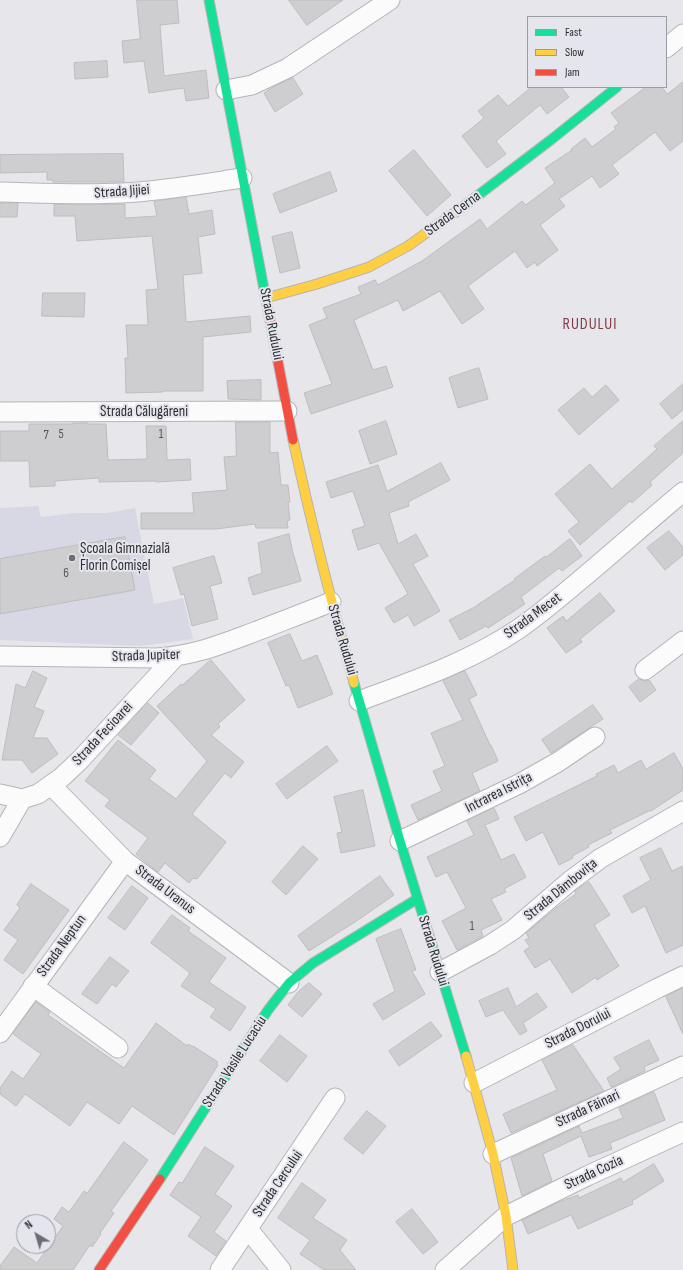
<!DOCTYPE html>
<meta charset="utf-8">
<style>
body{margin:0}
#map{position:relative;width:683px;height:1270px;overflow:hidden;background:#e6e6eb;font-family:"Sofia Sans Condensed",sans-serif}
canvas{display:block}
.legend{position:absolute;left:527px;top:16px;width:140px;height:72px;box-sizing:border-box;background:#e4e5ed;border:1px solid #9b9ca2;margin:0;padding:5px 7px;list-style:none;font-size:12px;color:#2e2e31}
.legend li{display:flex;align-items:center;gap:8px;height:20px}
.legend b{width:20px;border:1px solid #9b9ca2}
.north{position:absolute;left:16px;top:1214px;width:40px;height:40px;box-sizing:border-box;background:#e4e5ed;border:1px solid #9b9ca2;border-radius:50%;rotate:322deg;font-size:11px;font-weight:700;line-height:16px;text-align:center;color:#2e2e31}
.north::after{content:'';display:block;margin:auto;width:14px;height:18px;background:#6e6e72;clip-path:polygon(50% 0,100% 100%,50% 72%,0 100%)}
</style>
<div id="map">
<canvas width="683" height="1270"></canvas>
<ul class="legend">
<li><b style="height:5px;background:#16e098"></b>Fast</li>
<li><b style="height:5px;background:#ffcf43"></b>Slow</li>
<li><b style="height:5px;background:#f24e42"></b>Jam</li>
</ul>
<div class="north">N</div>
</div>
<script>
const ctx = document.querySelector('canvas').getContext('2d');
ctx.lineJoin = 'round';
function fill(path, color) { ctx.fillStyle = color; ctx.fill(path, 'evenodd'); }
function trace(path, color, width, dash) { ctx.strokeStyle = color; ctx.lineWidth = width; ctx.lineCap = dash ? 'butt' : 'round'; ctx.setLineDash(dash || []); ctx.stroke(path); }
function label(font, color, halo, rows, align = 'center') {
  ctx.font = font + ' "Sofia Sans Condensed",sans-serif'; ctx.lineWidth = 4; ctx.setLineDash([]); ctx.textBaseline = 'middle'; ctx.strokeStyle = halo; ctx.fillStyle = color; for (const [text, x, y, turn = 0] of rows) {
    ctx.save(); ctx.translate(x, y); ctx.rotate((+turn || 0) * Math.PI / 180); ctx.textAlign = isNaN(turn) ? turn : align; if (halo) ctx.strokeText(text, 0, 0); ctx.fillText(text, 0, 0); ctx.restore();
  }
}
fill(new Path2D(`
 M 38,506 L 41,517 L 75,513 L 107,513 L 135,508 L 154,604 L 183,598 L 193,639 L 140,646 L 0,640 L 0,508 Z`), '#d7d8e3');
const building = new Path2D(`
 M 137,0 L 177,0 L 179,23 L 160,25 L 164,76 L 206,70 L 209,98 L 186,101 L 184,88 L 149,93 L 144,61 L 124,63 L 122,41 L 140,39 Z
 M 289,0 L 343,0 L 307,25 Z
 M 107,61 L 108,77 L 75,79 L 74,63 Z
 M 293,78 L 303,94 L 275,112 L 264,93 L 275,86 Z
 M 683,82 L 683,141 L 670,151 L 655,132 L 612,165 L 619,174 L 600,188 L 592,176 L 559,199 L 565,206 L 540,225 L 558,250 L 537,266 L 535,262 L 527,268 L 515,251 L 468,286 L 484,309 L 462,324 L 440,291 L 403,311 L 398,300 L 354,320 L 373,370 L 386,366 L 393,387 L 311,414 L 304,393 L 332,384 L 309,325 L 327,318 L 323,308 L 361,294 L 358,287 L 375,280 L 378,285 L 422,261 L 480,219 L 487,229 L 522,201 L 526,205 L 555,183 L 545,168 L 572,150 L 571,149 L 585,138 L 592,147 L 616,129 L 614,127 L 619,123 L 611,113 L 646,87 L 662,87 L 667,94 Z
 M 532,87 L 561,87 L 569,97 L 547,114 L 540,105 L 496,141 L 506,154 L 487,168 L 462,136 L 484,118 L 478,111 L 498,95 L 508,106 Z
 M 414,150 L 451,195 L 427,216 L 389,171 Z
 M 123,154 L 124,182 L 53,182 L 53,180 L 47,180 L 47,172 L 0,173 L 0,155 Z
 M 330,172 L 337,191 L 280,213 L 273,194 Z
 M 186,197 L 189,214 L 212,210 L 215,234 L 198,237 L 202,273 L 183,275 L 186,322 L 250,316 L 251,332 L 203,337 L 203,391 L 163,391 L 163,392 L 126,393 L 125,358 L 128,358 L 126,325 L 148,325 L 146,290 L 158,289 L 152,236 L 77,241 L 75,216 L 54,216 L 54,204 L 125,204 L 125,218 L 157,216 L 154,202 Z
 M 0,203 L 18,203 L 17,217 L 0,217 Z
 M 292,232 L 300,268 L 280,273 L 272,237 Z
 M 43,293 L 85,293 L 84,317 L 42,316 Z
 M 479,368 L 488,399 L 458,408 L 449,378 Z
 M 261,380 L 261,400 L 228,399 L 227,381 Z
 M 683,384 L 683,410 L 672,419 L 660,404 Z
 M 606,385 L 619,400 L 579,435 L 558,410 L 584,388 L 592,397 Z
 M 386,421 L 397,454 L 370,464 L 359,431 Z
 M 683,421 L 683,453 L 650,482 L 652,485 L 632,503 L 630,501 L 580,545 L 568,531 L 579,522 L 555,494 L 590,464 L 612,489 L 657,449 L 654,446 Z
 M 236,422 L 270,422 L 270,453 L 278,452 L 281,485 L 288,485 L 290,502 L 288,502 L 290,520 L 287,521 L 288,528 L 256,528 L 255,524 L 216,529 L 141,529 L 141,513 L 194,513 L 192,493 L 227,490 L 224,457 L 236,456 Z
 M 73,423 L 88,423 L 88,424 L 106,424 L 108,460 L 147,459 L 146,426 L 166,426 L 167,460 L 190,459 L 191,480 L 156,482 L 156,481 L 99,482 L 99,478 L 55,481 L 55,486 L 30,487 L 29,461 L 0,461 L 0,431 L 29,431 L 29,424 L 73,424 Z
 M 441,463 L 450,480 L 408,502 L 409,506 L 389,513 L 398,544 L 416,534 L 428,556 L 413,564 L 440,611 L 414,626 L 408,615 L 394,623 L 385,608 L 408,594 L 379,543 L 358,550 L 352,530 L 365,526 L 353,491 L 331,498 L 326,482 L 378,465 L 387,491 Z
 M 669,531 L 683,547 L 683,555 L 665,570 L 647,548 Z
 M 289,534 L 292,549 L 301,581 L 253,595 L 248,578 L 262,573 L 258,543 Z
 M 125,537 L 135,590 L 0,614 L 0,559 Z
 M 570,539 L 582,556 L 562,571 L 559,568 L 521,597 L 525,604 L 488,628 L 486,626 L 460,640 L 449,620 L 473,608 L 515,580 L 514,579 L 545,556 L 546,557 Z
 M 214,556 L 222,583 L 210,586 L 218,619 L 192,626 L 184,594 L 181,595 L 173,568 Z
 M 600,593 L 615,611 L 580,639 L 582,642 L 566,653 L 547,628 L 563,616 L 566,621 Z
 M 290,634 L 302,661 L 317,655 L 333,694 L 298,708 L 289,685 L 286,686 L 268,643 Z
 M 211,660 L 245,700 L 218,724 L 220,727 L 211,735 L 244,762 L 231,778 L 225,773 L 192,814 L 226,842 L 197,879 L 193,878 L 189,883 L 165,863 L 158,872 L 136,854 L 148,838 L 105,806 L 110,800 L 85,781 L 118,740 L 156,770 L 149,779 L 176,799 L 207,761 L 157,706 L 181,684 L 182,685 Z
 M 33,671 L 47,678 L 34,707 L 44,711 L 33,738 L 47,738 L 58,754 L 32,773 L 22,760 L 2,760 L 16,684 L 25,688 Z
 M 465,671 L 477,695 L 469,699 L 490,745 L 491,745 L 498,761 L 472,773 L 480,791 L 418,820 L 411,805 L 442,791 L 433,771 L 445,766 L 431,733 L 463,720 L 443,681 Z
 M 639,679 L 646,681 L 649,680 L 656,690 L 640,702 L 629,687 Z
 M 148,703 L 159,713 L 131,745 L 118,735 Z
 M 593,705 L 603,719 L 551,753 L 542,740 Z
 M 327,746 L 338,761 L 287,799 L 276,784 Z
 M 674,753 L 683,769 L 683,790 L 651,811 L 651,810 L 610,830 L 612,833 L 588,845 L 589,847 L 572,856 L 573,858 L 559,865 L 543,832 L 526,841 L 514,817 L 597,776 L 596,774 L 614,765 L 618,773 L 641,760 L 646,769 Z
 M 363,790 L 375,846 L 341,853 L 337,833 L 342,832 L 334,797 Z
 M 494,808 L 499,819 L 485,825 L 501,860 L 514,854 L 526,877 L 504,889 L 506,892 L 491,899 L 502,920 L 481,930 L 483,936 L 457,950 L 442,921 L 466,908 L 447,872 L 436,877 L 427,857 L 474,835 L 467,821 Z
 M 303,846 L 318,859 L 286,895 L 272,882 Z
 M 661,848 L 672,871 L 683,866 L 683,945 L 666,953 L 645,906 L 632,913 L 623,896 L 651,880 L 640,858 Z
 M 380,876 L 394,895 L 355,922 L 309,951 L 298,936 Z
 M 589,882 L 610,915 L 594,925 L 619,966 L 597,980 L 596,977 L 572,993 L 550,959 L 535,968 L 524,951 L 530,947 L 525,940 L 529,938 L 526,933 L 556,908 L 576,894 L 575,891 L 576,890 Z
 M 31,884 L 69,910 L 23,974 L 4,960 L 18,940 L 4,930 L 20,908 L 17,905 Z
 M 132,886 L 148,898 L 125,930 L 108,918 Z
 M 172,915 L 190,928 L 188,931 L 226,958 L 209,982 L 246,1007 L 230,1031 L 210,1017 L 216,1009 L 181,986 L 190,973 L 151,943 Z
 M 401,929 L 416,970 L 412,971 L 425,994 L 383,1020 L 373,1004 L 395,991 L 376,939 Z
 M 110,957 L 129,971 L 116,987 L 112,984 L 97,1004 L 82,994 Z
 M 309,983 L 322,994 L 302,1017 L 288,1005 L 298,992 Z
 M 508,988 L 516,1007 L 537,993 L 547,1007 L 523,1023 L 527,1031 L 520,1035 L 503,1010 L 486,1017 L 479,1001 Z
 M 683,988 L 683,1034 L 666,997 Z
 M 36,1002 L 50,1012 L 48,1015 L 124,1068 L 156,1023 L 187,1046 L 188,1044 L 193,1047 L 193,1046 L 218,1062 L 216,1064 L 218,1065 L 174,1135 L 132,1106 L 119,1124 L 87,1102 L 70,1126 L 25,1094 L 16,1106 L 0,1094 L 0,1088 L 12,1071 L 23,1079 L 41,1054 L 13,1034 Z
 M 431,1022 L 442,1036 L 399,1066 L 389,1051 Z
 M 280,1035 L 307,1056 L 287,1082 L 260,1061 Z
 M 649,1040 L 659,1060 L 644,1067 L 645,1071 L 611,1087 L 607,1078 L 621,1069 L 614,1058 Z
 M 573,1045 L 604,1091 L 511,1133 L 503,1114 L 557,1090 L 542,1060 Z
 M 654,1092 L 665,1120 L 610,1143 L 612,1149 L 589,1157 L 581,1136 L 543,1154 L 552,1181 L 522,1196 L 511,1158 L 579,1126 L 582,1133 L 623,1118 L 619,1108 Z
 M 367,1111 L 386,1126 L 363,1154 L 344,1139 Z
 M 124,1142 L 148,1160 L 111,1211 L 114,1213 L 100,1233 L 101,1234 L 92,1247 L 90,1245 L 73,1270 L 0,1270 L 0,1266 L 14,1247 L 37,1263 L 63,1226 L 54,1219 L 62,1207 L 69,1212 L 84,1191 L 87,1193 Z
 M 205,1147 L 234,1166 L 215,1194 L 232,1206 L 214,1232 L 226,1241 L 216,1256 L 188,1236 L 201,1217 L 170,1195 L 179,1182 L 182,1183 Z
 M 654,1164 L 664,1181 L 632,1201 L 633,1204 L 578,1229 L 571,1215 L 528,1234 L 522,1220 L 559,1202 L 578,1195 L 579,1198 L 621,1178 L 623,1182 Z
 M 302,1183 L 326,1200 L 313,1218 L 347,1240 L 340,1250 L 356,1270 L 324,1270 L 300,1254 L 310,1240 L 278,1218 Z
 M 412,1209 L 438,1242 L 423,1254 L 396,1222 Z`);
fill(building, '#cecdd0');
trace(building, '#bebcc0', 1);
const street = new Path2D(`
 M 666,48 L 683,34
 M 226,90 L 252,85 L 288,68 L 390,0
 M 0,192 C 41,193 81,195 122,193 C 162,191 202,184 242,178
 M 0,412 L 287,411
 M 0,656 L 156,658 C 194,656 222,644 257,631 C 282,621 307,612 331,602
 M 645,670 L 683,641
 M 359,701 C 413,681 469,662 517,630 C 539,615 559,598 579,581 C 614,552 648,521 683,492
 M 51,785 L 125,861 L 289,983
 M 0,794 L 22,799
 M 22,799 L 38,794 L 62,777 L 80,760 L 175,657
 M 0,837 L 22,799
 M 400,841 L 519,784 L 558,762 L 595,737
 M 440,972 L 490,945 L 513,930 L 570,881 L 601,858 L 683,811
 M 33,986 L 118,1048
 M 0,1033 L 125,861
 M 474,1083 L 658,988 L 683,976
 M 493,1154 L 683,1066
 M 248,1229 L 281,1270
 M 220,1270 L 335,1098
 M 445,1270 L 506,1216 L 587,1176 L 683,1132`);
const fast = new Path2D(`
 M 209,0 L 268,310
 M 464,206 L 552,139 L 617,87
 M 354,683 L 400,841 L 466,1056
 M 160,1179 L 268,1010 L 289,983 L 313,963 L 417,899`);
const slow = new Path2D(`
 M 266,298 L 317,284 L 369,267 L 408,246 L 464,206
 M 293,440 C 311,522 331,602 354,683
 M 466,1056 L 493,1154 L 506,1216 L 513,1270`);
const jam = new Path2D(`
 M 268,310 L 293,440
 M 99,1270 L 160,1179`);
trace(street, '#b5b5b8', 21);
trace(fast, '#b5b5b8', 11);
trace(slow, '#b5b5b8', 11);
trace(jam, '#b5b5b8', 11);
trace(street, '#fbfbfc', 19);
trace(fast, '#16e098', 9);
trace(slow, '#ffcf43', 9);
trace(jam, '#f24e42', 9);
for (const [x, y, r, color] of [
 [72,558,4,"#6e6e72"]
]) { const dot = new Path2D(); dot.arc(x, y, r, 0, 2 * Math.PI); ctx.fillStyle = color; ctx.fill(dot); trace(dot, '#e4e5ed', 1.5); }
label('13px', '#57565a', null, [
 ["5",61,435],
 ["1",161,435],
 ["7",46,436],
 ["6",66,574],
 ["1",472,927]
]);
label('15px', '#2e2e31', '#e4e5ed', [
 ["Strada Jijiei",122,192,-4],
 ["Strada Cerna",453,214,-36],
 ["Strada Rudului",271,324,79],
 ["Strada Călugăreni",144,412],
 ["Strada Mecet",533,616,-36],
 ["Strada Rudului",342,640,74],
 ["Strada Jupiter",146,656,-2],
 ["Strada Fecioarei",103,734,-47],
 ["Intrarea Istrița",499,793,-27],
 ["Strada Uranus",165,890,37],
 ["Strada Dâmbovița",561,890,-39],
 ["Strada Neptun",62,946,-54],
 ["Strada Rudului",433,951,73],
 ["Strada Dorului",578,1029,-27],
 ["Strada Vasile Lucaciu",235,1062,-57],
 ["Strada Făinari",588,1109,-25],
 ["Strada Cozia",594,1173,-25],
 ["Strada Cercului",278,1184,-56]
]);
label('15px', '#2e2e31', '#e4e5ed', [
 ["Școala Gimnazială",80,549],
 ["Florin Comișel",80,566]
], 'left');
ctx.letterSpacing = '1px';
label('16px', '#81383d', '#e4e5ed', [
 ["RUDULUI",590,325]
]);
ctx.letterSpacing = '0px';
</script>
